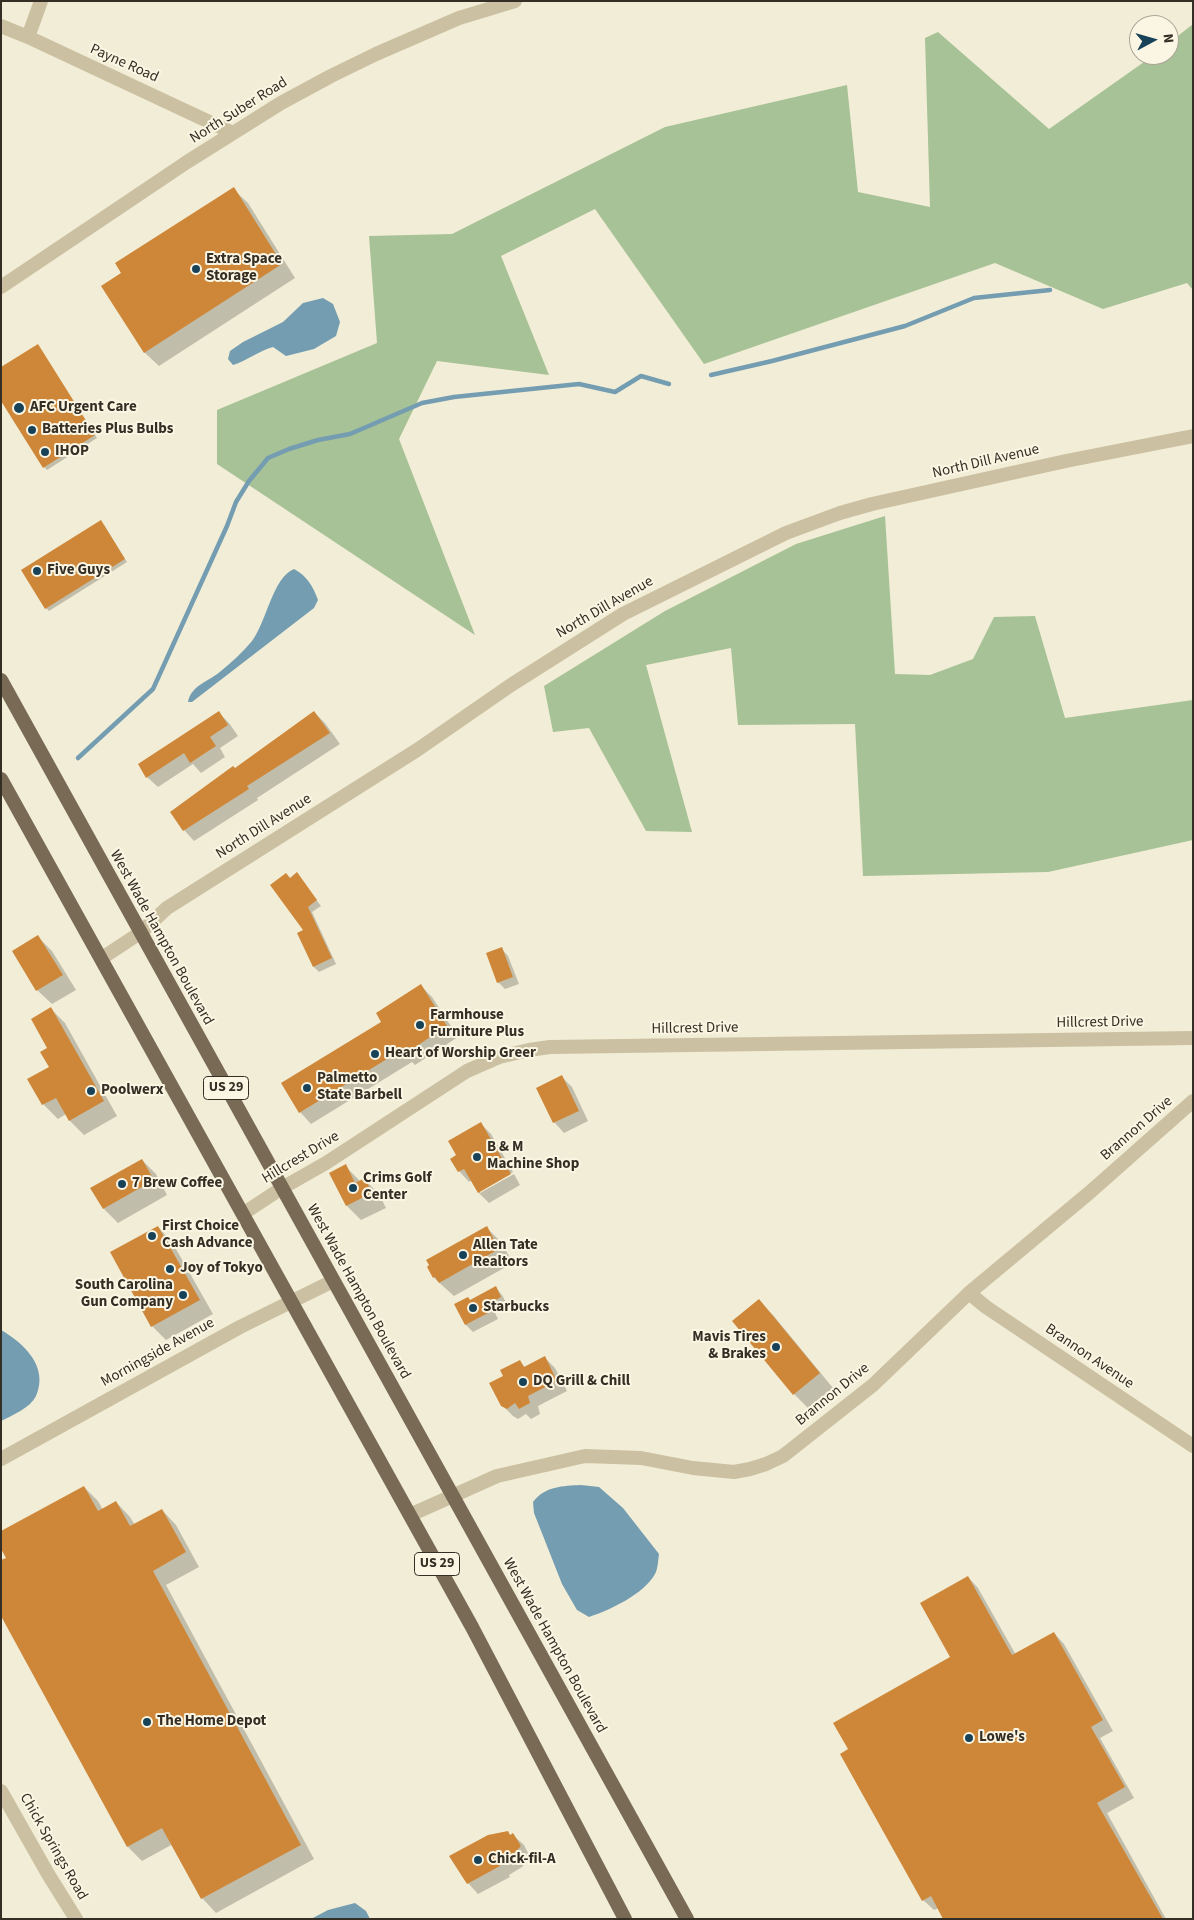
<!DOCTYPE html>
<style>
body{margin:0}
#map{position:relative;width:1194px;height:1920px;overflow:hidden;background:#f2edd6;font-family:"Source Sans 3",sans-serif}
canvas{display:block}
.frame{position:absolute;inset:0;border:2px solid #352e25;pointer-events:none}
.north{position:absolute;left:1129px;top:15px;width:50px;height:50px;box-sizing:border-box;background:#faf6e3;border:1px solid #aba697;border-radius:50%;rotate:84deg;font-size:14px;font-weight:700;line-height:20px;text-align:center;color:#352e25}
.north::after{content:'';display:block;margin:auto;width:18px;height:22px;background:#184258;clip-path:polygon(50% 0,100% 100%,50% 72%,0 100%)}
</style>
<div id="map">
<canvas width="1194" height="1920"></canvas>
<div class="frame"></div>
<div class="north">N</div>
</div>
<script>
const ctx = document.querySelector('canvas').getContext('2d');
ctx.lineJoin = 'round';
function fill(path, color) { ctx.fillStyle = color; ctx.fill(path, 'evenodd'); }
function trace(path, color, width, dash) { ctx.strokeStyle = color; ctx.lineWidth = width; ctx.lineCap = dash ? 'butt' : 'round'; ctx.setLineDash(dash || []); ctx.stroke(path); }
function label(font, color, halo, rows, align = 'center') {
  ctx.font = font + ' "Source Sans 3",sans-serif'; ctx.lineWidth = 4; ctx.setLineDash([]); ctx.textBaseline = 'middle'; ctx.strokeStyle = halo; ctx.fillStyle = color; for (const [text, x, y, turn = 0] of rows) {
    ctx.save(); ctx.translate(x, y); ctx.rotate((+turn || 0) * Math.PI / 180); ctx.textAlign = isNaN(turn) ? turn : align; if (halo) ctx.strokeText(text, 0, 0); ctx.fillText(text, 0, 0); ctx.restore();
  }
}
fill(new Path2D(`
 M 1193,24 L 1193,290 L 1187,283 L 1103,309 L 995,263 L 704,364 L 595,209 L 501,256 L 549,375 L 437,361 L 399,439 L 475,635 L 217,464 L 217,410 L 377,343 L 369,236 L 452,234 L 665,127 L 847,85 L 858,192 L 930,207 L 925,38 L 938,32 L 1049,129 L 1154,55 L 1169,55 L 1169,43 Z
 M 885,516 L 895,674 L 930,675 L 973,659 L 994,617 L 1035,616 L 1065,718 L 1193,700 L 1193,840 L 1048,872 L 863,876 L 855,724 L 738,725 L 731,648 L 646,665 L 692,832 L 646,831 L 589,728 L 553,732 L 544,686 L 665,611 L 796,544 Z`), '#a7c296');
fill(new Path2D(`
 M 323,298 L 333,304 L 340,322 L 336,336 L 314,349 L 286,356 L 273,347 C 258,351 247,361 233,365 L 228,359 L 230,351 L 243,342 L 283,322 L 303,303 Z
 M 294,569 C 307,576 313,586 318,600 L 314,608 L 192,702 L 188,702 C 191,685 210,681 221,671 C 232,662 243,652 252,641 C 266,623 273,577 294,569 Z
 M 1,1330 C 24,1343 49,1367 36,1396 C 30,1408 13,1415 1,1421 Z
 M 581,1485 L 599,1487 L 623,1508 L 659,1554 C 658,1560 658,1569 655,1574 C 644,1594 610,1610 589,1617 L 577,1610 L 562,1584 L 534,1513 L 533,1502 C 545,1486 563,1486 581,1485 Z
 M 355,1903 L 366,1911 L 370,1919 L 311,1919 L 328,1910 Z`), '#749db1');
fill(new Path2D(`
 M 233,189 L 248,203 L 295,278 L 159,366 L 144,352 L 123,274 Z
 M 40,349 L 97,438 L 47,470 L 44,467 Z
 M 104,525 L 127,562 L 49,611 L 46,608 Z
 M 314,712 L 325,723 L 340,744 L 257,798 L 258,800 L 194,841 L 184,830 L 235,770 Z
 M 219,713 L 229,723 L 238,736 L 220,748 L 225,757 L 201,773 L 193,764 L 158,787 L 147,777 Z
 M 297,874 L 321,906 L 312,912 L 336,964 L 319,972 L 314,967 L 290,879 Z
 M 38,937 L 52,951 L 76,990 L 52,1004 L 37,990 L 14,951 Z
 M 502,949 L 508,956 L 519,984 L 505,989 L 498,982 Z
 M 420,985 L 432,997 L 458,1037 L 415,1065 L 412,1062 L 311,1124 L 300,1112 L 383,1022 Z
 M 51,1009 L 65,1023 L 117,1116 L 84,1135 L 70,1121 L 66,1114 L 58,1119 L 44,1105 L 29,1080 L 50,1067 Z
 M 561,1076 L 572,1087 L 588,1121 L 564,1133 L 554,1122 Z
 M 481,1124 L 491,1134 L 513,1172 L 480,1190 L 480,1193 L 514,1174 L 520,1185 L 489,1203 L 479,1193 L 472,1180 L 469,1182 L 459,1171 L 458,1156 Z
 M 142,1160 L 156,1174 L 167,1195 L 118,1223 L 104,1209 L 92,1188 Z
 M 345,1166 L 361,1182 L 365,1180 L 379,1194 L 386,1208 L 361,1220 L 347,1206 L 331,1173 Z
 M 158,1227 L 172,1242 L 213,1314 L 166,1340 L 152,1326 Z
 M 487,1228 L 501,1242 L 513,1263 L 454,1296 L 434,1278 Z
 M 496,1288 L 502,1295 L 507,1304 L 494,1311 L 498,1319 L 473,1332 L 466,1325 L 456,1304 L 468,1298 L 471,1301 Z
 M 759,1301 L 773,1315 L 833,1388 L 808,1408 L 794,1394 L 734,1321 Z
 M 545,1358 L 555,1368 L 567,1391 L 538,1406 L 540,1414 L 531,1419 L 526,1414 L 518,1419 L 513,1416 L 502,1405 L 505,1376 L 519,1361 L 526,1368 Z
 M 84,1487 L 98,1501 L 103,1510 L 116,1502 L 130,1517 L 135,1525 L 162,1510 L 176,1525 L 199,1567 L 166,1585 L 314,1859 L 216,1913 L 202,1898 L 173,1844 L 142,1861 L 128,1847 L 1,1613 L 8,1558 Z
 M 968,1577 L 978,1588 L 1016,1655 L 1054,1633 L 1064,1644 L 1113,1731 L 1100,1738 L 1134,1798 L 1107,1813 L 1166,1919 L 945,1919 L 939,1908 L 934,1910 L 923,1900 L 849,1750 L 952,1657 Z
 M 507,1832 L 511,1836 L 513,1835 L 524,1845 L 530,1857 L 522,1867 L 509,1875 L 510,1877 L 478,1894 L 468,1883 Z`), '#0003');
trace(new Path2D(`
 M 711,375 L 772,361 L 905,326 L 974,298 L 1050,290
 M 78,758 L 153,689 L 227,526 L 236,502 L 249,481 L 268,458 L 289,449 L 318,440 L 350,434 L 422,403 L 454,397 L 579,384 L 615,392 L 641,376 L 669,384`), '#749db1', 4.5);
fill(new Path2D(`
 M 234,187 L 282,264 L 144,353 L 101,286 L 121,273 L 115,263 Z
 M 38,344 L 95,435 L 43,468 L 1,401 L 1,367 Z
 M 101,520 L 125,559 L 45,609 L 21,570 Z
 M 219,711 L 228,725 L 210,737 L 216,746 L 190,763 L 184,753 L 146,778 L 138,764 Z
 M 314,711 L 330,733 L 247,786 L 249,789 L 183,831 L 170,812 L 233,766 L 235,768 Z
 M 297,872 L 317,900 L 308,907 L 332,958 L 313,967 L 297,933 L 303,930 L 270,885 L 286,873 L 290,878 Z
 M 38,935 L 63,975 L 36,991 L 12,951 Z
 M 502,947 L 513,977 L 497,983 L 486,953 Z
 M 421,984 L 447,1026 L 403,1055 L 400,1051 L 299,1113 L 281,1083 L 381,1022 L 376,1013 Z
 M 51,1007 L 104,1101 L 69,1121 L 56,1098 L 42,1105 L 27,1079 L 49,1067 L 40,1052 L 47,1048 L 31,1019 Z
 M 562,1075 L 579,1111 L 553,1123 L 536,1088 Z
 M 481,1122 L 511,1174 L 478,1193 L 464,1169 L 458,1172 L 450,1159 L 456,1155 L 448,1141 Z
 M 142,1159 L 154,1180 L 103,1209 L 90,1188 Z
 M 346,1164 L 355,1183 L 365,1178 L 372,1193 L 346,1206 L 329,1173 Z
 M 158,1226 L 200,1300 L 151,1327 L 110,1252 Z
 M 487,1226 L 499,1249 L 439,1283 L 435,1277 L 433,1278 L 427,1267 L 429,1265 L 426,1260 Z
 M 496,1286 L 501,1297 L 488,1304 L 492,1311 L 465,1325 L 454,1304 L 468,1297 L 470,1300 Z
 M 759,1299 L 820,1373 L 793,1395 L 732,1321 Z
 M 545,1356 L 557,1381 L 528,1396 L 530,1403 L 519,1409 L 515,1403 L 507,1409 L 501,1406 L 489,1383 L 503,1376 L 500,1370 L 520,1360 L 524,1367 Z
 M 84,1486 L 98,1511 L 116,1501 L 130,1526 L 162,1509 L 186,1552 L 153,1571 L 301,1845 L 201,1899 L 162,1828 L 127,1847 L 1,1616 L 1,1560 L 6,1558 L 1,1549 L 1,1531 Z
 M 968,1576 L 1012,1655 L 1054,1632 L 1103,1720 L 1091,1727 L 1125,1787 L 1097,1803 L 1163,1919 L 943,1919 L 931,1896 L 922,1901 L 840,1754 L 848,1749 L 833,1723 L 950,1657 L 920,1603 Z
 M 508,1831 L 510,1835 L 513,1833 L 521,1846 L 511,1856 L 499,1864 L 500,1866 L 467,1884 L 449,1856 L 488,1835 Z`), '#ce8739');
trace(new Path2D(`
 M 1,26 L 28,37 L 233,133
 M 28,37 L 41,1
 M 1,287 L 187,162 L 281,103 L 331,76 L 376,54 L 459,18 L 515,1
 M 102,958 L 140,933 L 167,908 L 417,750 L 511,685 L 623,614 L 786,533 L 840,513 L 872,504 L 1066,461 L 1193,436
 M 969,1293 L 986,1307 L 1193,1446
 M 1,1459 L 240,1327 L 333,1281
 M 410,1515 L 497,1476 L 585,1456 L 641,1458 L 693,1468 L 734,1472 L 750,1469 L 766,1464 L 783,1456 L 873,1385 L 969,1293 L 1089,1193 L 1193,1101
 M 1,1791 L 48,1874 L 76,1919`), '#cbc0a2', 14);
trace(new Path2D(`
 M 244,1213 L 282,1188 L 326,1163 L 467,1071 L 499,1057 L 529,1050 L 550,1047 L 1193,1038`), '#cbc0a2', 14);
trace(new Path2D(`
 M 1,680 L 687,1919
 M 1,779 L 472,1627 L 625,1919`), '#786a55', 14);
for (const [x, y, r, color] of [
 [196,269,5,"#184258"],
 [19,408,6,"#184258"],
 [32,430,5,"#184258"],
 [45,452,5,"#184258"],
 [37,571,5,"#184258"],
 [420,1025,5,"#184258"],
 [375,1054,5,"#184258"],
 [307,1088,5,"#184258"],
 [91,1091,5,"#184258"],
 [477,1157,5,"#184258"],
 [122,1184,5,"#184258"],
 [353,1188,5,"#184258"],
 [152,1236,5,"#184258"],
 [463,1255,5,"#184258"],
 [170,1269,5,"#184258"],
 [183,1295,5,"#184258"],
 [473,1308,5,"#184258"],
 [776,1347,5,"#184258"],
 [523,1382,5,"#184258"],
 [147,1722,5,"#184258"],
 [969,1738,5,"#184258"],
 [478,1860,5,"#184258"]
]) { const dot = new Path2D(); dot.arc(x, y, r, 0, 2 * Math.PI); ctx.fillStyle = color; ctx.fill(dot); trace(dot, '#faf6e3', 2); }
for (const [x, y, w] of [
 [226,1088,45],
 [437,1564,45]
]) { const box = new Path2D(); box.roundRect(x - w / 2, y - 11.5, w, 23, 4); ctx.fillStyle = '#faf6e3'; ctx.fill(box); trace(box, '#352e25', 1); }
label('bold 14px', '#352e25', null, [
 ["US 29",226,1088],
 ["US 29",437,1564]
]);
label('15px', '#352e25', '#faf6e3', [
 ["Payne Road",124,64,24],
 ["North Suber Road",239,111,-32],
 ["North Dill Avenue",986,462,-13],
 ["North Dill Avenue",605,608,-30],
 ["North Dill Avenue",264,827,-32],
 ["West Wade Hampton Boulevard",161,938,61],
 ["Hillcrest Drive",1100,1023,-1],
 ["Hillcrest Drive",695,1029,-1],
 ["Brannon Drive",1137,1129,-41],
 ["Hillcrest Drive",301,1158,-31],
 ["West Wade Hampton Boulevard",358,1292,61],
 ["Morningside Avenue",158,1353,-29],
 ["Brannon Avenue",1089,1357,34],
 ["Brannon Drive",833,1395,-39],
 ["West Wade Hampton Boulevard",554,1646,61],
 ["Chick Springs Road",53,1847,60]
]);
label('bold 15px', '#352e25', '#faf6e3', [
 ["Extra Space",206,260],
 ["Storage",206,277],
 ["AFC Urgent Care",30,408],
 ["Batteries Plus Bulbs",42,430],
 ["IHOP",55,452],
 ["Five Guys",47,571],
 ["Farmhouse",430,1016],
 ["Furniture Plus",430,1033],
 ["Heart of Worship Greer",385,1054],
 ["Palmetto",317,1079],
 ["State Barbell",317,1096],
 ["Poolwerx",101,1091],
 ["B & M",487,1148],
 ["Machine Shop",487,1165],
 ["Crims Golf",363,1179],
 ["Center",363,1196],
 ["7 Brew Coffee",132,1184],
 ["First Choice",162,1227],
 ["Cash Advance",162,1244],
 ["Allen Tate",473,1246],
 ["Realtors",473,1263],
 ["Joy of Tokyo",180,1269],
 ["South Carolina",173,1286,"right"],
 ["Gun Company",173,1303,"right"],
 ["Starbucks",483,1308],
 ["Mavis Tires",766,1338,"right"],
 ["& Brakes",766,1355,"right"],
 ["DQ Grill & Chill",533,1382],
 ["The Home Depot",157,1722],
 ["Lowe's",979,1738],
 ["Chick-fil-A",488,1860]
], 'left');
</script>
